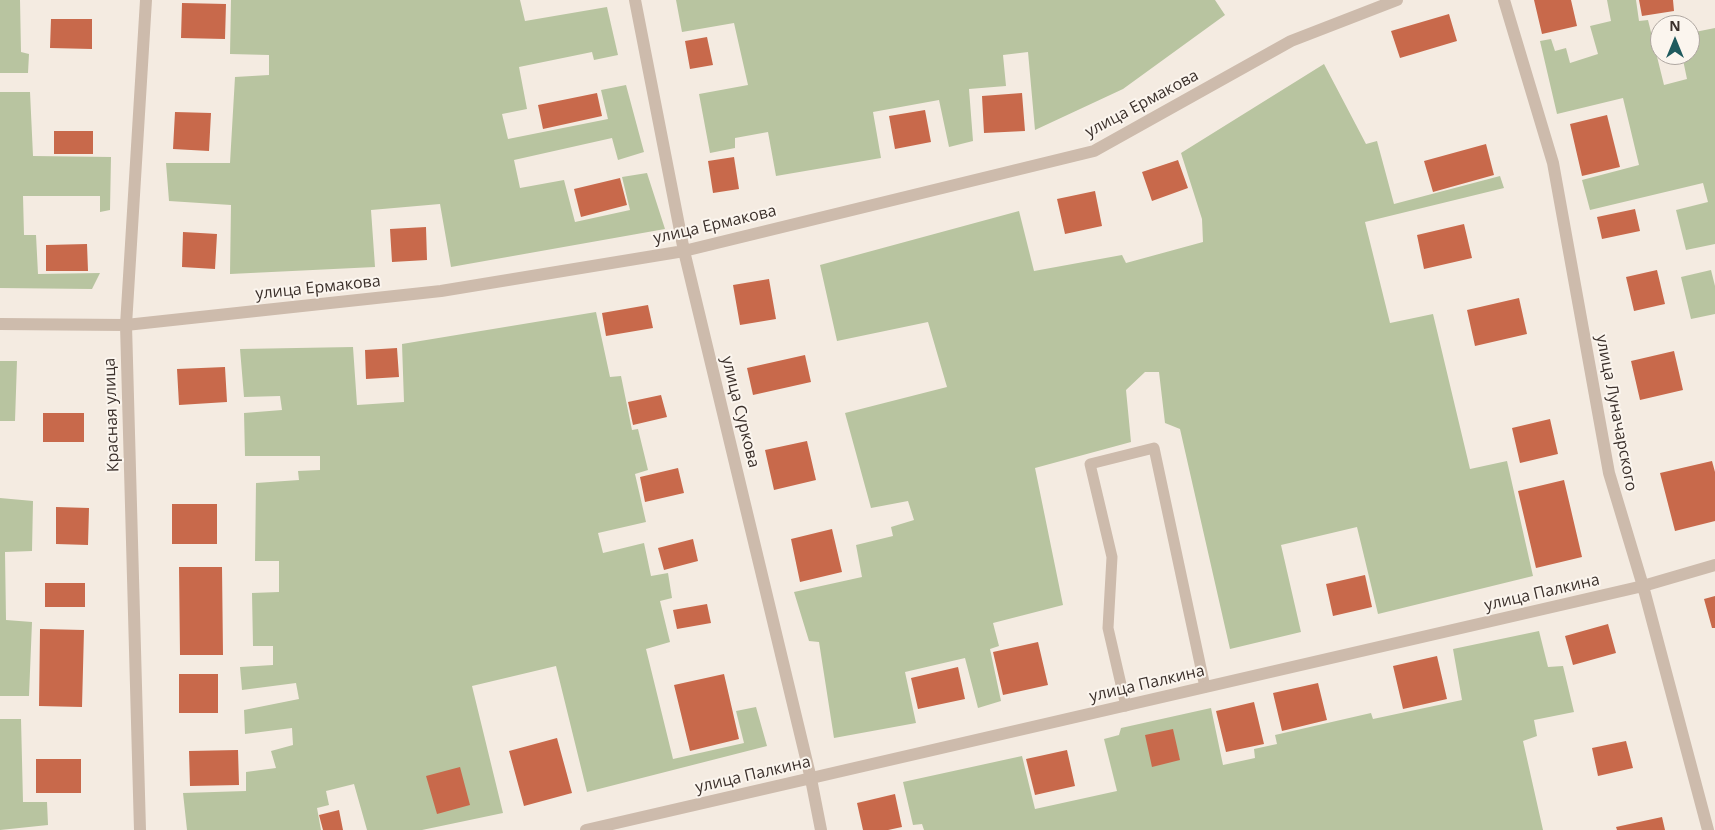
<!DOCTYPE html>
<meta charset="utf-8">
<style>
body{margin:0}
#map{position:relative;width:1715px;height:830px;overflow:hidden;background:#f4ebe1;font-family:"Open Sans",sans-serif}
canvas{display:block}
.north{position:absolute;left:1650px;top:15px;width:50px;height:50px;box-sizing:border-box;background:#fbf5ee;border:1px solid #aea6a0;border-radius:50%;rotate:0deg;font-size:14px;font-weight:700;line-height:20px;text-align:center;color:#3b302b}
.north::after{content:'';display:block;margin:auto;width:18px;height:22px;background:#1f5a5e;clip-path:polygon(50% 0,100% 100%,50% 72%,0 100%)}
</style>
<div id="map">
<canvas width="1715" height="830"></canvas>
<div class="north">N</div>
</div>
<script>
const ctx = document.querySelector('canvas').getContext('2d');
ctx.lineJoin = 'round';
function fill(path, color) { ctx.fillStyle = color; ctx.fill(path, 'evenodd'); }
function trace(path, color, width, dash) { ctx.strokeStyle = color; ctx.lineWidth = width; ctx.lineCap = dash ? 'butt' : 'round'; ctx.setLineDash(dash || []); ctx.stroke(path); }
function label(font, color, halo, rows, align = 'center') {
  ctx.font = font + ' "Open Sans",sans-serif'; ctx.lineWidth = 4; ctx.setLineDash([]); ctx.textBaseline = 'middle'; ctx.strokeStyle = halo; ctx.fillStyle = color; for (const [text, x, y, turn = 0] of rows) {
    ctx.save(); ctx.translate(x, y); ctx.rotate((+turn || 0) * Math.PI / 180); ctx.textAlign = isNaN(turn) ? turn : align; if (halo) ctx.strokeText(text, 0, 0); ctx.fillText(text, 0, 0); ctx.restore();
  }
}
fill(new Path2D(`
 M 0,0 L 20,0 L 21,52 L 29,54 L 28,73 L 0,73 Z
 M 231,0 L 520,0 L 525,21 L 607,7 L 618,55 L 594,60 L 592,52 L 519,67 L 527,109 L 502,114 L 508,139 L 608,119 L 601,90 L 626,85 L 644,152 L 618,160 L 612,138 L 514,160 L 520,188 L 564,180 L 575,222 L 630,210 L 622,177 L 647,173 L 665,229 L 451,267 L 440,204 L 371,210 L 375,267 L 230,274 L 231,205 L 169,201 L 166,163 L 230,163 L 235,77 L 269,75 L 269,55 L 230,54 Z
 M 676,0 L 1215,0 L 1225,15 L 1123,89 L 1035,130 L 1028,52 L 1003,55 L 1006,86 L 969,89 L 973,141 L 949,147 L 939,100 L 873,112 L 881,158 L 776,176 L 768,132 L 735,138 L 735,148 L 710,153 L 699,94 L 748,85 L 734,23 L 682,32 Z
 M 1607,0 L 1636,0 L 1639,21 L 1648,20 L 1664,85 L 1687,79 L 1682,55 L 1690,55 L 1690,33 L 1715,28 L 1715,244 L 1686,250 L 1676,210 L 1708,202 L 1703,183 L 1590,210 L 1582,180 L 1639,165 L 1623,98 L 1557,114 L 1540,41 L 1551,39 L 1555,51 L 1566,48 L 1570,63 L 1598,54 L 1590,26 L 1611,21 Z
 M 1324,64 L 1366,144 L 1377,141 L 1394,204 L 1500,176 L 1504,188 L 1365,222 L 1390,323 L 1433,314 L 1470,469 L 1507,461 L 1533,576 L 1378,614 L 1357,527 L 1281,545 L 1301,632 L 1230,649 L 1180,429 L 1165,423 L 1159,372 L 1145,372 L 1126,390 L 1131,442 L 1035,468 L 1063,605 L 993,623 L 999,646 L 990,649 L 1001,701 L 978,708 L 965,658 L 905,672 L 916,723 L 834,738 L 819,642 L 809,641 L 794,592 L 862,577 L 856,545 L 893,536 L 891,527 L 914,520 L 908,501 L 871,508 L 845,413 L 947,387 L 928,322 L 837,341 L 820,265 L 1019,211 L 1034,271 L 1122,255 L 1126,263 L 1203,242 L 1202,219 L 1181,153 Z
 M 0,92 L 30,92 L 33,156 L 111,157 L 110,210 L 100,212 L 100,196 L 23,196 L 24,235 L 36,235 L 38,274 L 100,273 L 92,289 L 0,288 Z
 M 1711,270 L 1715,286 L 1715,314 L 1691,319 L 1681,277 Z
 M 596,312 L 610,377 L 621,376 L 632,430 L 638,429 L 648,470 L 635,474 L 646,522 L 598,533 L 603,553 L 644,543 L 651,576 L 668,573 L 672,598 L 660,601 L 670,642 L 646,649 L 673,759 L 744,743 L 736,711 L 756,707 L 767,746 L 587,792 L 556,666 L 472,686 L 503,813 L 422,830 L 367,830 L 354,784 L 326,791 L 329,805 L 317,808 L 321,830 L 187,830 L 183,793 L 246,791 L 246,772 L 276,768 L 271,751 L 293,745 L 292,728 L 245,734 L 244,710 L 299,699 L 296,683 L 242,690 L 240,667 L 273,665 L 273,646 L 253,646 L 252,593 L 279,592 L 279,561 L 255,561 L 256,483 L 299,480 L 298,471 L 320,470 L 320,456 L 245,456 L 244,413 L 282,410 L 280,396 L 244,397 L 240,349 L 353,347 L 357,405 L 404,402 L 402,344 Z
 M 0,361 L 17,361 L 15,421 L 0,421 Z
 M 0,498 L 33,501 L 32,551 L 5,552 L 6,620 L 32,622 L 29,696 L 0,696 Z
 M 1539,631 L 1548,667 L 1563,666 L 1574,712 L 1534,720 L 1537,736 L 1523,741 L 1543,830 L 924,830 L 922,824 L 913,825 L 903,782 L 1022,756 L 1035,809 L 1117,791 L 1104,739 L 1119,735 L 1121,728 L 1211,708 L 1223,765 L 1255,758 L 1254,749 L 1277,744 L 1275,735 L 1371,713 L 1373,719 L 1462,700 L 1453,649 Z
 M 0,719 L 21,719 L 23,802 L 47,802 L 48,825 L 0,830 Z`), '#b8c4a0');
fill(new Path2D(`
 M 1534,0 L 1571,0 L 1577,26 L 1542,34 Z
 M 1639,0 L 1673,0 L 1674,11 L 1642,16 Z
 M 182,3 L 226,4 L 225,39 L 181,38 Z
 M 1449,14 L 1457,41 L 1400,58 L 1391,31 Z
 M 51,19 L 92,19 L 92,49 L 50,48 Z
 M 707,37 L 713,65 L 690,69 L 685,41 Z
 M 597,93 L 602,116 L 543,129 L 538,105 Z
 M 1022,93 L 1025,131 L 984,133 L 982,96 Z
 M 925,110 L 931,142 L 895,149 L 889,116 Z
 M 175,112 L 211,113 L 209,151 L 173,149 Z
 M 1607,115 L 1620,167 L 1582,176 L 1570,124 Z
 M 54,131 L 93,131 L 93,154 L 54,154 Z
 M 1486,144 L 1494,175 L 1433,192 L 1424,161 Z
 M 734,157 L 739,189 L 713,193 L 708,161 Z
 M 1178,160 L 1188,188 L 1152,201 L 1142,172 Z
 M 620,178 L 627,205 L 581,217 L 574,189 Z
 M 1095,191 L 1102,226 L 1065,234 L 1057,199 Z
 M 1635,209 L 1640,231 L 1602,239 L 1597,217 Z
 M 1464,224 L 1472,258 L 1424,269 L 1417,235 Z
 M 426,227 L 427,260 L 392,262 L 390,229 Z
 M 183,232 L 217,234 L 215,269 L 182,267 Z
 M 87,244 L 88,271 L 46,271 L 46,245 Z
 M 1657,270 L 1665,304 L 1634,311 L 1626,277 Z
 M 769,279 L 776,319 L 740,325 L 733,285 Z
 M 1519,298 L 1527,334 L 1475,346 L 1467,310 Z
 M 648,305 L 653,328 L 606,336 L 602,313 Z
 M 397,348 L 399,377 L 366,379 L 365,350 Z
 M 1674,351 L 1683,390 L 1640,400 L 1631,361 Z
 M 805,355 L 811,382 L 753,395 L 747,368 Z
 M 225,367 L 227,402 L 179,405 L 177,369 Z
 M 661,395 L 667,417 L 633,425 L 628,402 Z
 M 43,413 L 84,413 L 84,442 L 43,442 Z
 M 1550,419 L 1558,454 L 1520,463 L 1512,428 Z
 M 807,441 L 816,480 L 774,490 L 765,450 Z
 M 1712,461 L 1715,472 L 1715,521 L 1675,531 L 1660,473 Z
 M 678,468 L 684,493 L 645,502 L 640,477 Z
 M 1564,480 L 1582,557 L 1536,568 L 1518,491 Z
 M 172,504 L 217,504 L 217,544 L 172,544 Z
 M 56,507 L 89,508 L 88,545 L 56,544 Z
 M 832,529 L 842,572 L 800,582 L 791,539 Z
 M 693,539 L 698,561 L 664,570 L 658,548 Z
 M 179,567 L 222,567 L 223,655 L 180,655 Z
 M 1365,575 L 1372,607 L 1333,616 L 1326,584 Z
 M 45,583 L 85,583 L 85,607 L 45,607 Z
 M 1715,596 L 1715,628 L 1712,628 L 1704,599 Z
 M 707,604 L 711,623 L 677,629 L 673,610 Z
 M 1608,624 L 1616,653 L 1573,665 L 1565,636 Z
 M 40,629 L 84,630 L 82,707 L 39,706 Z
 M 1038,642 L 1048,685 L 1003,695 L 993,652 Z
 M 1437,656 L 1447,699 L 1403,709 L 1393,666 Z
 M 958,667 L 965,699 L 918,709 L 911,678 Z
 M 179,674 L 218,674 L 218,713 L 179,713 Z
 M 724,674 L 739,739 L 690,751 L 674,685 Z
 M 1318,683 L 1327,720 L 1282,731 L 1273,693 Z
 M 1254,702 L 1264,744 L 1226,752 L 1216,711 Z
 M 1173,729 L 1180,760 L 1152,767 L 1145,735 Z
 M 557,738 L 572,793 L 524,806 L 509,751 Z
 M 1626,741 L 1633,768 L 1598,776 L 1592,748 Z
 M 238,750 L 239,785 L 190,786 L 189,751 Z
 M 1067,750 L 1075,786 L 1035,795 L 1026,759 Z
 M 36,759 L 81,759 L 81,793 L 36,793 Z
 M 460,767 L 470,805 L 437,814 L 426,776 Z
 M 895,794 L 902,827 L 888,830 L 863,830 L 857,803 Z
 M 339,810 L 343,830 L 323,830 L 319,815 Z
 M 1662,817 L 1665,830 L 1617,830 L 1616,827 Z`), '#c8694b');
trace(new Path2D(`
 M 1126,706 L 1108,628 L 1112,557 L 1090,464 L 1154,448 L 1205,687`), '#cdbbac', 11);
trace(new Path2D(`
 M 635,0 L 684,251 L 811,779 L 821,830
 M 1504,0 L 1553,163 L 1609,473 L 1643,586 L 1708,830
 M 0,324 L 126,325 L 441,291 L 684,251 L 1094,151 L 1291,41 L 1397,0
 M 140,830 L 126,325 L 146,0
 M 586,830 L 1643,586 L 1715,565`), '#cdbbac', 12);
label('16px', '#3b302b', '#fbf5ee', [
 ["улица Ермакова",1142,104,-28],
 ["улица Ермакова",715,225,-13],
 ["улица Ермакова",318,288,-6],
 ["улица Суркова",740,412,76],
 ["улица Луначарского",1616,413,79],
 ["Красная улица",112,415,-92],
 ["улица Палкина",1542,593,-13],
 ["улица Палкина",1147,684,-13],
 ["улица Палкина",753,775,-13]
]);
</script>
